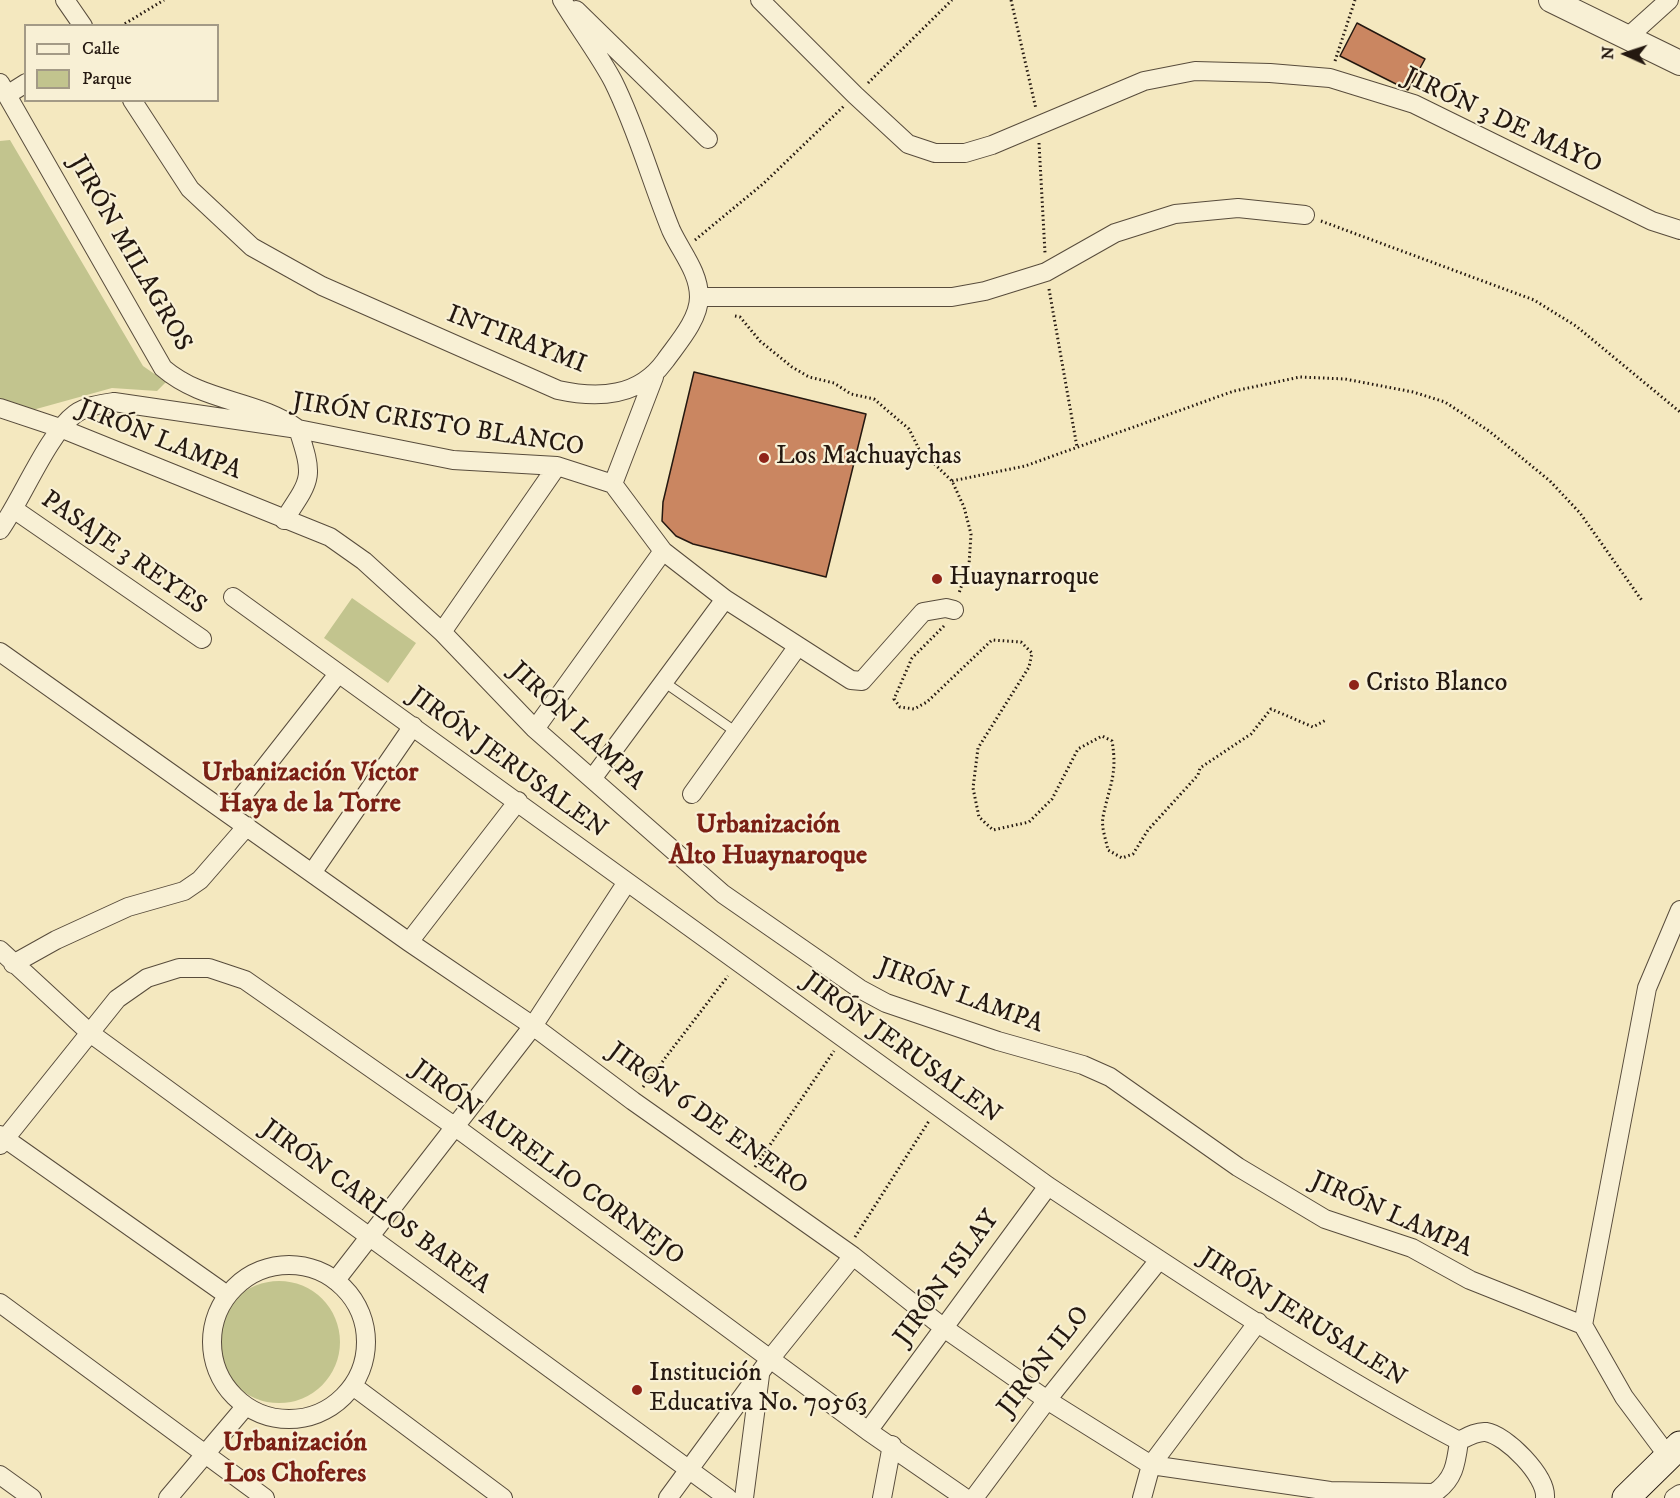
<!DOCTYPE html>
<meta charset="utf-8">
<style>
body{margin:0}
#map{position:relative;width:1680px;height:1498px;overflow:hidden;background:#f4e8bf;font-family:"IM FELL DW Pica",serif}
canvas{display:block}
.legend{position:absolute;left:24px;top:24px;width:195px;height:78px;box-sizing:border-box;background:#f8f0d5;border:2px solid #a39a86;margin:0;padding:8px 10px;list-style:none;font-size:18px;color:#241810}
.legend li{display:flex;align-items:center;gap:12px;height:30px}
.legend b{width:30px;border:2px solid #a39a86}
.north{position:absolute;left:1596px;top:24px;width:60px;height:60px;-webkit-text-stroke:4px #f8f0d5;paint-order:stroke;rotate:273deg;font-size:16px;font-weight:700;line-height:24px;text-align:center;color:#241810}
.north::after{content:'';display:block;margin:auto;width:21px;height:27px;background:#241810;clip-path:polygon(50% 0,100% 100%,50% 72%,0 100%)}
</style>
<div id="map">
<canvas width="1680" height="1498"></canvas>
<ul class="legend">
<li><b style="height:8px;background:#f8f0d5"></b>Calle</li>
<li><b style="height:16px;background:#c2c48e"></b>Parque</li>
</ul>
<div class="north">N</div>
</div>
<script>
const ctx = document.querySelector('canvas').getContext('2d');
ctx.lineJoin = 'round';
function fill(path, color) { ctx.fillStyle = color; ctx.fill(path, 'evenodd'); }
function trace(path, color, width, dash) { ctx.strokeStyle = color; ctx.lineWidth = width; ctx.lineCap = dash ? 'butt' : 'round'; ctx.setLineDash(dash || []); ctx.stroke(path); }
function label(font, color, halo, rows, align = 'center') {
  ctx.font = font + ' "IM FELL DW Pica",serif'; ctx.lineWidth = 4.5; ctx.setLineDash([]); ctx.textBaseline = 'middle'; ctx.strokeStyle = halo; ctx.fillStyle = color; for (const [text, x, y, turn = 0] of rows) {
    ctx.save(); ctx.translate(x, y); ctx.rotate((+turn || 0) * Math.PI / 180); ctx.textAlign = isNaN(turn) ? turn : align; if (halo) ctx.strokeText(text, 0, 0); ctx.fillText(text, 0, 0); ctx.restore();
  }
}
fill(new Path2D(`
 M 10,140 L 143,366 L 166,382 L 157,391 L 112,388 L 29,411 L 0,404 L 0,141 Z
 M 352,598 L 416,643 L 388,683 L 324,638 Z
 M218 1342a61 61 0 1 1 122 0a61 61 0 1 1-122 0Z`), '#c2c48e');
const building = new Path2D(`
 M 1357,23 L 1425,59 L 1408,90 L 1340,56 Z
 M 694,372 L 866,414 L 826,577 L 693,544 L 676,536 L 662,521 L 663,502 Z`);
fill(building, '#ca8661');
trace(building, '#241810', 1.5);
const service = new Path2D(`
 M 664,682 L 736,732`);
const minor = new Path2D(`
 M 65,0 L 83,26
 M 760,0 L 855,95 L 908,144 L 935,153 L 965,153 L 992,145 L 1144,81 L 1195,71 L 1270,73 L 1330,78 L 1414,104 L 1652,221 L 1680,230
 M 576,10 L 708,139
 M 1628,37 L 1669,0
 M 0,83 L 163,368 C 204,403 256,399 298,429 C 314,478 312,478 284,520
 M 7,95 L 26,83
 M 132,100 L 190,189 L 252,247 L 322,286 L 558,390 C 599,399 639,397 665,361 C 677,344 699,320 699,297 C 699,272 681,252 671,230 C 651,181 637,129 613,81 C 598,53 578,27 562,0
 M 699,297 L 952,297 L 985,291 L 1046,272 L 1115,233 L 1175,214 L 1238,208 L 1305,215
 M 0,408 L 60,428 L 330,537 L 364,561 L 442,632 L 535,729 L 723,894 L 860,989 L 886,1003 L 998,1041 L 1083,1065 L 1110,1077 L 1238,1167 L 1325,1219 L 1412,1248 L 1470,1280 L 1583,1325 L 1624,1397 L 1668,1456
 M 613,484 L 654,377
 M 15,510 L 202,639
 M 0,530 C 22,499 48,434 75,414 C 86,406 101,404 114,402 L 298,429 L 453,460 L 557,466 L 613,484 L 663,551 L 725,599 L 851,680 L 862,681 L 923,612 L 946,608 L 954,610
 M 233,597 L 1048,1186 C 1182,1275 1317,1366 1459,1441
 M 442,632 L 557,466
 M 0,652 L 409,942 L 533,1026 L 633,1101 L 853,1256 L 944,1328 L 1047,1400 L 1151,1465 L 1330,1491 L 1434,1493 C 1454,1480 1456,1464 1459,1441
 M 535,729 L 663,551
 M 592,779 L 725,599
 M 692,794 L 798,646
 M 229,813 L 338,674
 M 312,873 L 413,726
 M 409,942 L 518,801
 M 0,950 L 90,1033 L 728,1498
 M 13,964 L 56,940 L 128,907 L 184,891 L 200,880 L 247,826
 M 0,1135 L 227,1295
 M 0,1145 L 117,999 L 147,978 L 179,968 L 209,968 L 245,980 L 454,1126 L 868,1431 L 965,1498
 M212 1342a77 77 0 1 1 154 0a77 77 0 1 1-154 0Z
 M 336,1280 L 533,1026 L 627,882
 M 0,1303 L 265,1498
 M 1583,1325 L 1647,988 L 1680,910
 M 353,1386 L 503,1498
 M 868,1431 L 1048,1186
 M 1459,1441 C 1467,1437 1477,1431 1486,1432 C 1506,1435 1547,1476 1545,1498
 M 0,1475 L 32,1498
 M 168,1498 L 245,1407
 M 668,1498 L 770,1359 L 853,1256
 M 744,1498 L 760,1375
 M 882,1498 L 892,1445
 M 974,1498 L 1047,1400 L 1159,1260
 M 1142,1498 L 1151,1465 L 1258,1322
 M 1674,1498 L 1680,1494`);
const tertiary = new Path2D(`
 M 1551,0 L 1680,63`);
const secondary = new Path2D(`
 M 1626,1498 L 1680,1445`);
trace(service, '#584c3c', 11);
trace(minor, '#584c3c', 20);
trace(tertiary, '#584c3c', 26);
trace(secondary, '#241810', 29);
trace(new Path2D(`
 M 1011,0 L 1036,109
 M 121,26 L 164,0
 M 1335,61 L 1355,0
 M 868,83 L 952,0
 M 1039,143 L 1045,253
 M 1321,221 L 1534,300 L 1576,326 L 1680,412
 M 695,240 L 764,183 L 844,106
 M 1049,289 L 1077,447
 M 735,316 L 740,317 L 760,341 L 792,367 L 809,377 L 834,383 L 851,394 L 874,399 L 909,429 L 919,449 L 952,481 L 964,507 L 971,534 L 969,565 L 959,593
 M 952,481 L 1025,466 L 1234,391 L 1300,377 L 1345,379 L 1413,392 L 1445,402 L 1489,431 L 1550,481 L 1580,513 L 1643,602
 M 944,626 L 912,658 L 894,699 L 900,707 L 914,709 L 927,702 L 992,640 L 1021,642 L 1032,653 L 1029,667 L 978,748 L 973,788 L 979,817 L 993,830 L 1029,822 L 1052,799 L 1078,749 L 1102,736 L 1112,741 C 1118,775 1109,786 1103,817 C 1101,827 1106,840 1108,850 L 1122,858 L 1133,854 L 1148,830 L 1198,775 L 1200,768 L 1251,734 L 1271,709 L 1313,727 L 1326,720
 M 643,1087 L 728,976
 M 755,1167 L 834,1051
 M 855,1237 L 929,1121`), '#241810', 3, [1.5, 3]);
trace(service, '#f8f0d5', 9);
trace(minor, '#f8f0d5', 18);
trace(tertiary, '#f8f0d5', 24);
trace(secondary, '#f8f0d5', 27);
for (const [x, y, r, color] of [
 [764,458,6,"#8f2418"],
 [937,579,6,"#8f2418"],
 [1354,685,6,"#8f2418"],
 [637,1390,6,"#8f2418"]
]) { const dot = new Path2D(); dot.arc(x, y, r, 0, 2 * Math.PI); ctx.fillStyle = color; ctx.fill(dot); trace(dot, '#f8f0d5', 2); }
label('26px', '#241810', '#f8f0d5', [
 ["JIRÓN 3 DE MAYO",1502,122,25],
 ["JIRÓN MILAGROS",129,254,60],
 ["INTIRAYMI",516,341,21],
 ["JIRÓN CRISTO BLANCO",438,426,9],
 ["JIRÓN LAMPA",159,441,22],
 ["PASAJE 3 REYES",123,554,35],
 ["JIRÓN LAMPA",576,727,43],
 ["JIRÓN JERUSALEN",507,764,36],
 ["JIRÓN LAMPA",960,997,20],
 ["JIRÓN JERUSALEN",901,1049,36],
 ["JIRÓN 6 DE ENERO",707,1120,36],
 ["JIRÓN AURELIO CORNEJO",547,1164,36],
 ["JIRÓN CARLOS BAREA",375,1208,36],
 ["JIRÓN LAMPA",1391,1216,24],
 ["JIRÓN ISLAY",948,1279,-54],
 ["JIRÓN JERUSALEN",1302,1319,32],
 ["JIRÓN ILO",1045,1362,-52]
]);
label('26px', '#241810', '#f8f0d5', [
 ["Los Machuaychas",776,458],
 ["Huaynarroque",949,579],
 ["Cristo Blanco",1366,685],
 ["Institución",649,1375],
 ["Educativa No. 70563",649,1405]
], 'left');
label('bold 27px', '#7a1f14', '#f8f0d5', [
 ["Urbanización Víctor",310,774],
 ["Haya de la Torre",310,805],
 ["Urbanización",768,826],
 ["Alto Huaynaroque",768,857],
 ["Urbanización",295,1444],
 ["Los Choferes",295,1475]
]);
</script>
